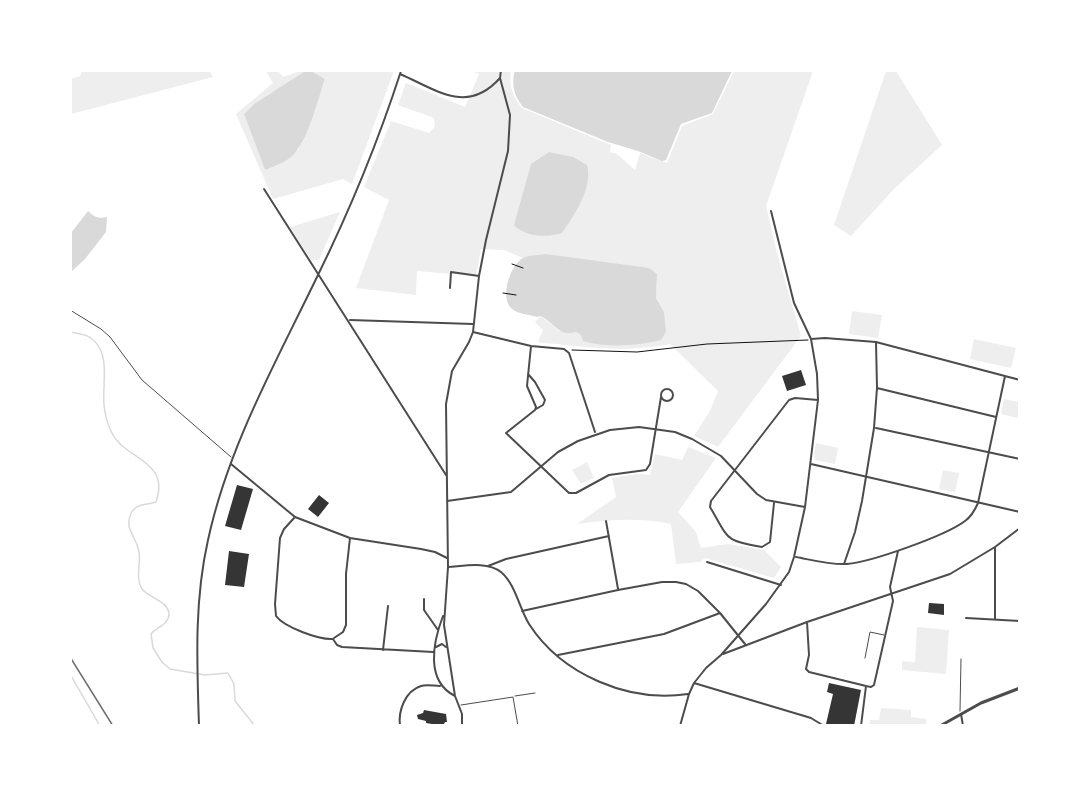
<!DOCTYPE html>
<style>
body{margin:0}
#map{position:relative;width:1090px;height:796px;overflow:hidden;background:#fff;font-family:"Noto Serif",serif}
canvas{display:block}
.frame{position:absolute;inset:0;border:72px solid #fff;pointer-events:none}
</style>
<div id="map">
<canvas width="1090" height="796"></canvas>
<div class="frame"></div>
</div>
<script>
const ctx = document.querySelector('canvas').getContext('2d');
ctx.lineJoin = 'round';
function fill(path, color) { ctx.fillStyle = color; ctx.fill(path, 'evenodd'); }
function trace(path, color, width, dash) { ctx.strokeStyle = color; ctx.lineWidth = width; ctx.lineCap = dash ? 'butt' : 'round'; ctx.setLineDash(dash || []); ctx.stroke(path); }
fill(new Path2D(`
 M 82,71 L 210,71 L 213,77 L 71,114 L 71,79 L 80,76 Z
 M 266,71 L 278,71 L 283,77 L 300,71 L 307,71 L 254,104 L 244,114 L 265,170 L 298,150 L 325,79 L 311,71 L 394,71 L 352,184 L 343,179 L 273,199 L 236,114 L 273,83 Z
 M 472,71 L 511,71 C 508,85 513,97 522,108 L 611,145 L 610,152 L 617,154 L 635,170 L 640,153 L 667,163 L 682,126 L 713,114 L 734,71 L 813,71 L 766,206 L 777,253 L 801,336 L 718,447 L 694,436 L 710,411 L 718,391 L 670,344 C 626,353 582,347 538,342 L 543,330 L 535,322 L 541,316 L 559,331 L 576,332 L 581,335 L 664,312 L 656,298 L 657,274 L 546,254 L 523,258 L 504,250 L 481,249 L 476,276 L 417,271 L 416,295 L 356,288 L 389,200 L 364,187 L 391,121 L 429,133 L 435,126 L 434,118 L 398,105 L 406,83 L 465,107 L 479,74 Z
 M 886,71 L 896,71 L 942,145 L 894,189 L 851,236 L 834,225 Z
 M 340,212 L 319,260 L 311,260 L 290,227 Z
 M 852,311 L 882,315 L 878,338 L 849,334 Z
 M 974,339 L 1016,348 L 1011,368 L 970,359 Z
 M 1004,399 L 1019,402 L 1018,418 L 1001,414 Z
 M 816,443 L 838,448 L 835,464 L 815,460 L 814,454 Z
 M 688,447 L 716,458 L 678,512 L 696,532 L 701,548 L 728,544 L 764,550 L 781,567 L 774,578 L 705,558 L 700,562 L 676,564 L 671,524 C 640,517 608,520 577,524 L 616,497 L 612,478 L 638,474 L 650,475 L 655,454 L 682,460 Z
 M 587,462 L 594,478 L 581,484 L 572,470 Z
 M 943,470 L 959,473 L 955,492 L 939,489 Z
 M 917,627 L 949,630 L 946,674 L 902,670 L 902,661 L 915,662 Z
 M 881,708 L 911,710 L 911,717 L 926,719 L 926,725 L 869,725 L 870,720 L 879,720 Z`), '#eee');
fill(new Path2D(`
 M 307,70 L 311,71 L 325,79 C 317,101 308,142 291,157 C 284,163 274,166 265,170 L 244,114 L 254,104 Z
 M 515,70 L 732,70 L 732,71 L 712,113 L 681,124 L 666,160 L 662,161 L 638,151 L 608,142 L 523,107 C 514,96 511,84 515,70 Z
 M 549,152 L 573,157 L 587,165 C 593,188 575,214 562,233 C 547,238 525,237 514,225 L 531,164 Z
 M 88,211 C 94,217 98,219 107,217 L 106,232 L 85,259 L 71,272 L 71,233 Z
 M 546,254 L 649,268 L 657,274 L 656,298 L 664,312 L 666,332 L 661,340 C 636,346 608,348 583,341 L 581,335 L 576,332 C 559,337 554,323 541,316 L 538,317 C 530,315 517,314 511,308 C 500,297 510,265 523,258 C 529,255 540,255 546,254 Z`), '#d9d9d9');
trace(new Path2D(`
 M 70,332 C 78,334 87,334 92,339 C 111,353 102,385 104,405 C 105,414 107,423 111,431 C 123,460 171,459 156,502 C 149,505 140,503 134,509 C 130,513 128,521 129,526 C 131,535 138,543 139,552 C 141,564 135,578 142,589 C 149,598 168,601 169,614 C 169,624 157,627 151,634 L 153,648 L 162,662 L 170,669 L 205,675 L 228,673 L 234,684 L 235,701 L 255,726
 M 70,674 L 100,726`), '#d9d9d9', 1.5);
fill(new Path2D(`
 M 801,370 L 806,385 L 787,391 L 782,376 Z
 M 237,485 L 253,489 L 241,530 L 225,526 Z
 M 319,495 L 329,503 L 318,517 L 308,509 Z
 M 229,551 L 249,554 L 244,587 L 225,585 Z
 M 929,603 L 944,604 L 944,615 L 928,613 Z
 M 829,683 L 861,690 L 854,726 L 826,724 L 833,694 L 827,692 Z
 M 424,710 L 446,714 L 447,722 L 445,722 L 443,726 L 426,723 L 426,721 L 418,719 L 417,715 L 423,713 Z`), '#353535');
trace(new Path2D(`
 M 512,264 L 523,268
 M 503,293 L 516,295
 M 572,350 L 637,352 L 707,344 L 808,340`), '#111', 1);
trace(new Path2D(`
 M 70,310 L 101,329 L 110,337 L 142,380 L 231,457
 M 865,658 L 870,632 L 884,635
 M 515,696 L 535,693
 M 461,705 L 513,697 L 518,726
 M 960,711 L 961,659`), '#4c4c4c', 1);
trace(new Path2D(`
 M 400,74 C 437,90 467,115 500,78
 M 264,189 L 446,475
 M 450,288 L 451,272 L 479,276
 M 350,320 L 473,324
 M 473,332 L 531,346 L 564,349 L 569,353 L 595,432
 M 811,339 L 825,338 L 876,342 L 1020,380
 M 531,346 L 527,386 L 536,407 L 535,410 L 506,433 L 569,493 L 576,493 L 609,475 L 646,470 L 650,464 L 661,397
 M 528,374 L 535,382 L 545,400 L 543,405 L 536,409
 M 877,388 L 996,417
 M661 395a6 6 0 1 1 12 0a6 6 0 1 1-12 0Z
 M 876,428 L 1020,459
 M 231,464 L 295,517 L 350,538 L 421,549 L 435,552 L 447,558
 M 811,464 L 1020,512
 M 447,501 L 511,492 L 558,452 L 578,441 L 610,430 L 639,427 L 675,432 L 692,439 L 721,456 L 757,494 L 766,500 L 805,507
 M 774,503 L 770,542 L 762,547 C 724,541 729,539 710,507 L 711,501 L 789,400 L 795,398 L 818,400
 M 295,517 L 284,529 L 280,538 L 275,604 L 276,616 C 284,627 319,640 333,639
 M 606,521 L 618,589
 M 796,557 C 812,560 830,565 847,564 C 871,562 945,536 965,521 C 972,516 975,510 978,503 L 1005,376
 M 707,562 L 781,585
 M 844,564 L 855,532 L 862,501 L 874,428 L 877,388 L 876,342
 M 488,566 L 506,559 L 609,536
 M 448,567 C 464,566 487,561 501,572 C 516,585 519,608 529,624 C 562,675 629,703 688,694
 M 424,599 L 424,610 L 438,630
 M 522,611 L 618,590 L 662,582 L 676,582 L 686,584 L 698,591 L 720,613 L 745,644
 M 443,616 C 433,642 425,681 455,696
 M 966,618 L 1020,621
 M 995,619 L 995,547
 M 807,622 L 809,655 L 806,669 L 809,672 L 866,686
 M 334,638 L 343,632 L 346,625 L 346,574 L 350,538
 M 333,639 L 337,645 L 342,647 L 433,652
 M 436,647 L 442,644 L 446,647
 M 383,650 L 388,606
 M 723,654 L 807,622 L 950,574 L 995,547 L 1020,528
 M 558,655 L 664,634 L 720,613
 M 694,683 L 811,718 L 824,726
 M 961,714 L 963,726
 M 199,726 C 197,663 194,602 208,540 C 228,447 276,362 317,277 C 350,210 378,142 401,71
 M 400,726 C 398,711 405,691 421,686 C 427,684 434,686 440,686
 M 462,726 L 462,714 L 455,696 L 444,625 L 448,567 L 446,404 L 452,371 L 469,342 L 473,332 L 479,276 L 486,240 L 508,151 L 510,115 L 500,78 L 501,70
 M 680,726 L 689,694 L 694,683 L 706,668 L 721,655 L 766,604 L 789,572 L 794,557 L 805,507 L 818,400 L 817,374 L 811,339 L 794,303 L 771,211
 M 861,726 L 866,686 L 871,687 L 874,685 L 893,601 L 890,587 L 898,551`), '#4c4c4c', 2);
trace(new Path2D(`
 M 940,726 L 981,703 L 1020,688`), '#4c4c4c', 3);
trace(new Path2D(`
 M 70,657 L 113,726`), '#707070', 1.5);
</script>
